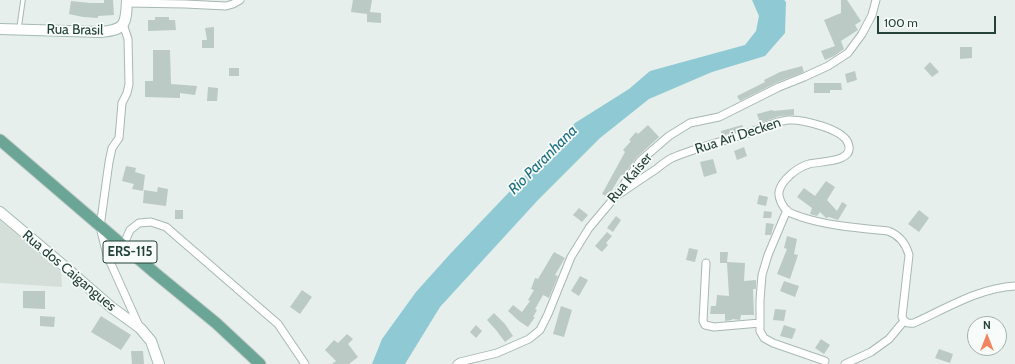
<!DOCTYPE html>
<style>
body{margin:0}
#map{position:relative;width:1015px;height:364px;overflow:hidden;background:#e6efeb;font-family:Cabin,sans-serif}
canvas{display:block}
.north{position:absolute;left:967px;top:316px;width:40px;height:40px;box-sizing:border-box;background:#f7fbf9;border:1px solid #a3b1ad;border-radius:50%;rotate:0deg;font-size:11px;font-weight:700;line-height:16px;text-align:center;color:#24423a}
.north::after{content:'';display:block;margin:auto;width:14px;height:18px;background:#f4845f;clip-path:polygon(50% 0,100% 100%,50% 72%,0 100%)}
.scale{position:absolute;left:877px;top:16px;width:119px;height:18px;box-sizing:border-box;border:2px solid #24423a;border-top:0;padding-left:5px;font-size:12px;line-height:14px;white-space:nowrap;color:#24423a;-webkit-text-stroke:3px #f7fbf9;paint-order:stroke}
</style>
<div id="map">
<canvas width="1015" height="364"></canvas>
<div class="north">N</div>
<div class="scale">100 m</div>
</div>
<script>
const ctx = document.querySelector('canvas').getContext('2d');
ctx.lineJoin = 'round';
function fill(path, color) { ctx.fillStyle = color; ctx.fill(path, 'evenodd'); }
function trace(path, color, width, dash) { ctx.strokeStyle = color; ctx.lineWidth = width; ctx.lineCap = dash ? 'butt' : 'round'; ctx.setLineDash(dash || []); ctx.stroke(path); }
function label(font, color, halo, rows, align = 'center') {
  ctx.font = font + ' Cabin,sans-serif'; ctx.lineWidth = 3.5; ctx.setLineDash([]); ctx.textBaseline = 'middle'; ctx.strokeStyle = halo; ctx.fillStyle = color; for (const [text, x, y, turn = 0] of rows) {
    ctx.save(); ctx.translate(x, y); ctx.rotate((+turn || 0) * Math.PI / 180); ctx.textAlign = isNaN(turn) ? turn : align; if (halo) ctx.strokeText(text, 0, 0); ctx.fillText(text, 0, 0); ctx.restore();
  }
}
fill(new Path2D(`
 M 0,220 L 61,272 L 62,287 L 0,283 Z`), '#d4dfda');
fill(new Path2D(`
 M 752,0 L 784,0 L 786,2 L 785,33 L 765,56 L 712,72 L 649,99 L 600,138 L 537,201 L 440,307 L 405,364 L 372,364 L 382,339 L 416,292 L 451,253 L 575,123 L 629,89 L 650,71 L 745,45 L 756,31 L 759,16 Z`), '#8ec9d4');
fill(new Path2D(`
 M 104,0 L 113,0 L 114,15 L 98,16 L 98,18 L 83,17 L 69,14 L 71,1 L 90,3 L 104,3 Z
 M 353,0 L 372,0 L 370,12 L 381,13 L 381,23 L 367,22 L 367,14 L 351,12 Z
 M 841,0 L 847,0 L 861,21 L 855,25 L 858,30 L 841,41 L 844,49 L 834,56 L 825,60 L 821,51 L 835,46 L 824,20 L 841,13 Z
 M 155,17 L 169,17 L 169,20 L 175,20 L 176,30 L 148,31 L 148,20 L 155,20 Z
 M 214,27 L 214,48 L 202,48 L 202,40 L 207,40 L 205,28 Z
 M 960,47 L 972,47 L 972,58 L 960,59 Z
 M 153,50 L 170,50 L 171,84 L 197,86 L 195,95 L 180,93 L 180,98 L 145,97 L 145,81 L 153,81 Z
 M 930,62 L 939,72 L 932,77 L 924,68 Z
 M 802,66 L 804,72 L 778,82 L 740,101 L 737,96 L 765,82 L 764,80 L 780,72 Z
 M 229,68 L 239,68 L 239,76 L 229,76 Z
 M 855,71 L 857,80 L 847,83 L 845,74 Z
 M 814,83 L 841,83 L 842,90 L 830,90 L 830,93 L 814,93 Z
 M 208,87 L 218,88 L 217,101 L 207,101 Z
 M 794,109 L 794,115 L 780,116 L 760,123 L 757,114 L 772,110 L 773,111 Z
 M 648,125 L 659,137 L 637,157 L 623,176 L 621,175 L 608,197 L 602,194 L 625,152 L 623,150 L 631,141 L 629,140 L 636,132 L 638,134 Z
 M 742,125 L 744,129 L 722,136 L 721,131 Z
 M 744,147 L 747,156 L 737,160 L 734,151 Z
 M 713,159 L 717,173 L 704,177 L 700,162 Z
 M 126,166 L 136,168 L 135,172 L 145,175 L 143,191 L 132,189 L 134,184 L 122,181 Z
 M 826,181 L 835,187 L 827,200 L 837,211 L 842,202 L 847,205 L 838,220 L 829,217 L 826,218 L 820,212 L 817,216 L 810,214 L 812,208 L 797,197 L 804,188 L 815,196 Z
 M 158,187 L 168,189 L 166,206 L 143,203 L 144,190 L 157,192 Z
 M 759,195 L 768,197 L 766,206 L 757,204 Z
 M 579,208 L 588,215 L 582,222 L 573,215 Z
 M 175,210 L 183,210 L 183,219 L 175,219 Z
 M 919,210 L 929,218 L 919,232 L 908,224 Z
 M 764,211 L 772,212 L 771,218 L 763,218 Z
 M 616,216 L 621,220 L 613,232 L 607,228 Z
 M 766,223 L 774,224 L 771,235 L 765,235 Z
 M 607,232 L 612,236 L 606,243 L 608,245 L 602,252 L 595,246 Z
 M 787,236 L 797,239 L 794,254 L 798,255 L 790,279 L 777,274 L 787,249 L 784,248 Z
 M 689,248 L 698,250 L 695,262 L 686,260 Z
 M 554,252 L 565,258 L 555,275 L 558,276 L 549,298 L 543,295 L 535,309 L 537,310 L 533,317 L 535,317 L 528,327 L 519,321 L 508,311 L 513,305 L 522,312 L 530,301 L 528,300 L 534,290 L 531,289 L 535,278 L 538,279 Z
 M 720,252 L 728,252 L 727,262 L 745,263 L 744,281 L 756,280 L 756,289 L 753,289 L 754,315 L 741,315 L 740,320 L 732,319 L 732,320 L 725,321 L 725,314 L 710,314 L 711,306 L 716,306 L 717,295 L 729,296 L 727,263 L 720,263 Z
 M 580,276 L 588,280 L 579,296 L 571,291 Z
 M 784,281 L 799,286 L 795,297 L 780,291 Z
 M 302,290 L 312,297 L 300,314 L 290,307 Z
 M 23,291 L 45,291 L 45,309 L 23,308 Z
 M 561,306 L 572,310 L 564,337 L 553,334 Z
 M 775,309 L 786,310 L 784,321 L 773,320 Z
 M 494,313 L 505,324 L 513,336 L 505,342 L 496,330 L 487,320 Z
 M 40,316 L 55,317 L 54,327 L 40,326 Z
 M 101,316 L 131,335 L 121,350 L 91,332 Z
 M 476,325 L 482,331 L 476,338 L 470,332 Z
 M 784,325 L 796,329 L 792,339 L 780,336 Z
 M 347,334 L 353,339 L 348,344 L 358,357 L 349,364 L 332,364 L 336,361 L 325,350 L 334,340 L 338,343 Z
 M 821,339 L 830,345 L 824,354 L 815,348 Z
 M 939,349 L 953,354 L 950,363 L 935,358 Z
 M 131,351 L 143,351 L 144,364 L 132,364 Z`), '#bbcac4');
const lane = new Path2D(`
 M 19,28 L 23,0`);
const street = new Path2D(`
 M 127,3 L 185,4 L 226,6 L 233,4 L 240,0
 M 123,24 L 128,39 L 129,84 L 127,93 L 122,103 L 119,138 L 112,148 L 109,162 L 100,227 L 107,255 L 139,326
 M 615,197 C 628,188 641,179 655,170 C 660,166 666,161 672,158 C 695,148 721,142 745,134 C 759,130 772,122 788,120 C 802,119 843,129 848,143 C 856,163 819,161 809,164 C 798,167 781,180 779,192 C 778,198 783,207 787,211 C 791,214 797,215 801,217 C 829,226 858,228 888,231 C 899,235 906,244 909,255 L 902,317 C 905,323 908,324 914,323 C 947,308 979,288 1015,286
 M 787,210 L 768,255 L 762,275 L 760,300 L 760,331 L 764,338 L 773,343 L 825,361
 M 123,246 L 130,230 L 139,223 L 151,222 L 166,227 L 278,324 L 305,364
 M 706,263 L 703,321 L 705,325 L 714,327 L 760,323
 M 457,364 L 460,362 L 497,353 L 529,339 L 540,330 L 548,314 L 571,257 L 589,228 L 615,197 L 640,161 L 669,136 L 690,123 L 719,117 L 779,87 L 804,77 L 828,66 L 848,53 L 862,34 L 872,15 L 876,0
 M 845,364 L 871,352 L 889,339 L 904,321`);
const secondary = new Path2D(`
 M 0,29 L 100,32 C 126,30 126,24 127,0
 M 0,212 L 64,266 L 111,307 L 140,328 L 151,341 L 159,364`);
const primary = new Path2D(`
 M 0,140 L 155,273 L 216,323 L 260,364`);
trace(lane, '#a8b8b2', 5.5);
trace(street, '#a8b8b2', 9);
trace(secondary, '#a4bbb3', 12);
trace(primary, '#c2cac8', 13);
trace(lane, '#fff', 3.5);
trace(street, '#fff', 7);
trace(secondary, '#fff', 10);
trace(primary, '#6aa596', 11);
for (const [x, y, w] of [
 [130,252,54]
]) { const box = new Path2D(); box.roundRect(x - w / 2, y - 11, w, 22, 3); ctx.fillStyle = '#f7fbf9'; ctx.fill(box); trace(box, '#24423a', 1); }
label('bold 13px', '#24423a', null, [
 ["ERS-115",130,252]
]);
label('14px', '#24423a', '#f7fbf9', [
 ["Rua Brasil",75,30,1],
 ["Rua Ari Decken",738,136,-18],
 ["Rua Kaiser",630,178,-50],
 ["Rua dos Caigangues",69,271,40]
]);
label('italic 15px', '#1c6f80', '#f7fbf9', [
 ["Rio Paranhana",543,160,-45]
]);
</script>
